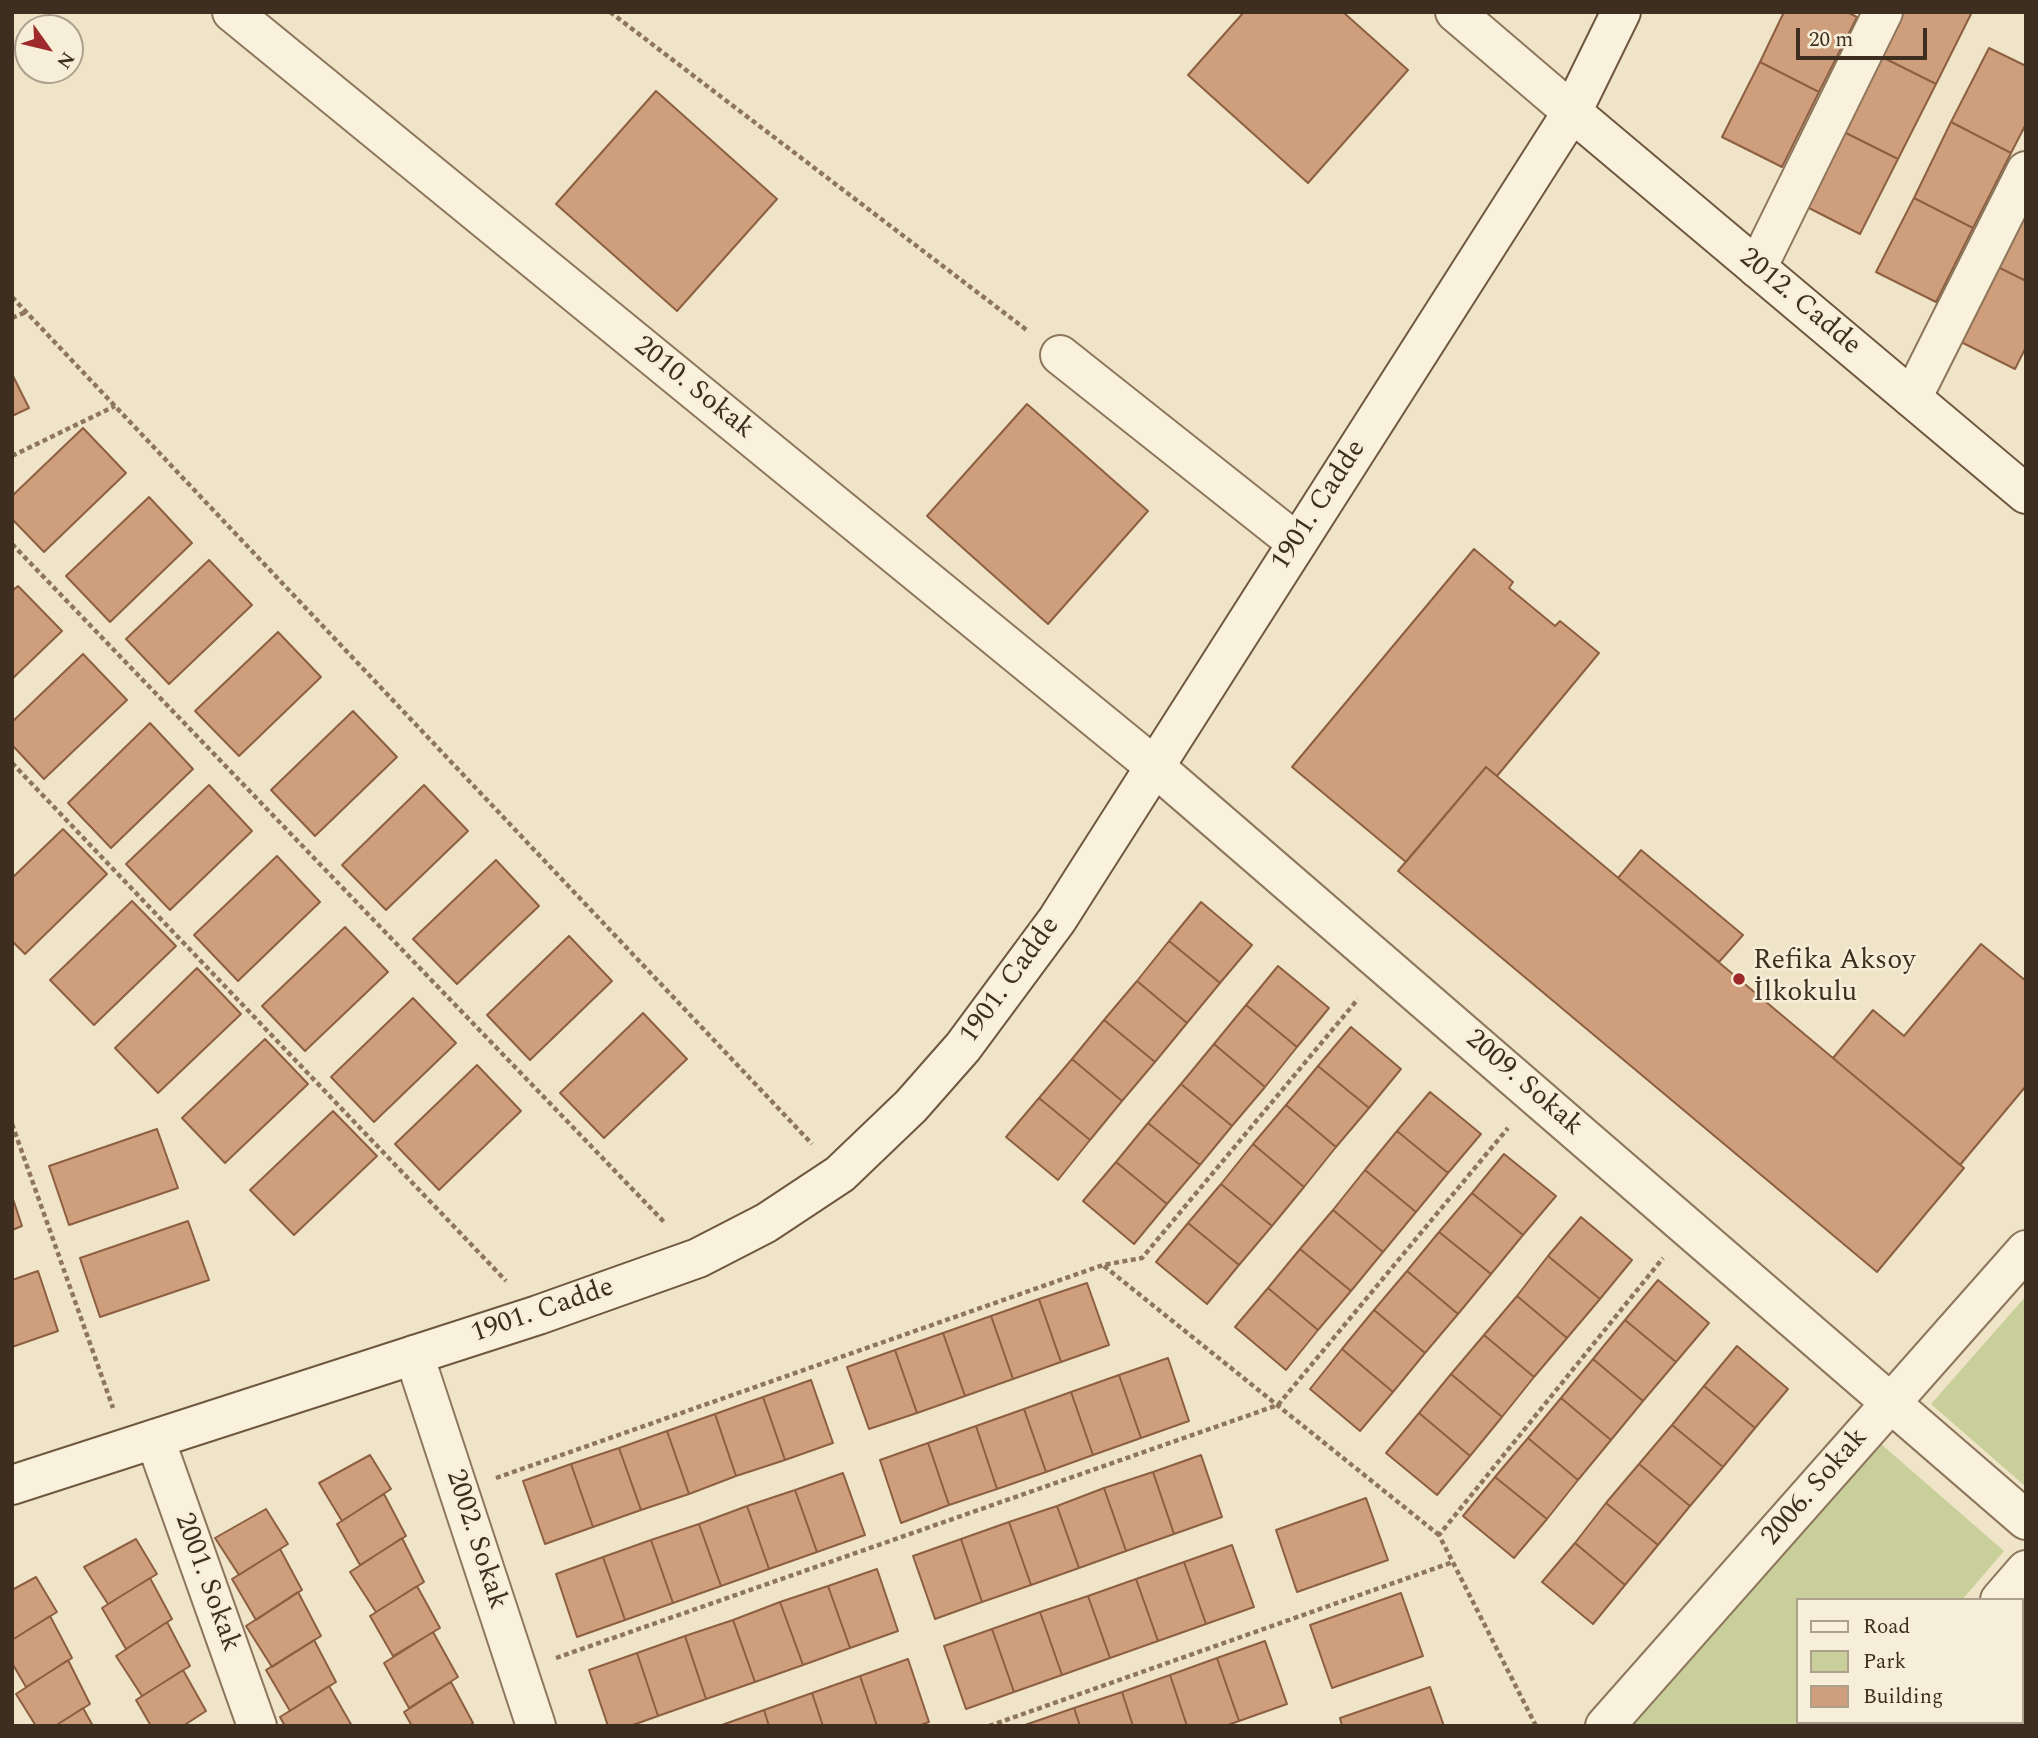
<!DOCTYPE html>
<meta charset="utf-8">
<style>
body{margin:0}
#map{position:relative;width:2038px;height:1738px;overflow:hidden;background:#f0e4c8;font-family:Spectral,serif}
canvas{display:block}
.frame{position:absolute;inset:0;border:14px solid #3d2e20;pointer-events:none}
.legend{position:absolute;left:1796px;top:1598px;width:228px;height:126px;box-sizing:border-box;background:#f7eed8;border:2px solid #ada18e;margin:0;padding:9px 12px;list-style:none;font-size:21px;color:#3d2e20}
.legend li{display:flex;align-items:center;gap:14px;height:35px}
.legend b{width:35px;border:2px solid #ada18e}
.north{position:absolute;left:14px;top:14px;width:70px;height:70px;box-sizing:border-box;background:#f7eed8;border:2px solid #ada18e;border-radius:50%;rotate:124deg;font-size:19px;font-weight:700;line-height:28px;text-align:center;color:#3d2e20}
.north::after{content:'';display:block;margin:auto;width:24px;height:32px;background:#9e2a2b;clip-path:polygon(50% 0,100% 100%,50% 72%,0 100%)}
.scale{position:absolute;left:1796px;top:28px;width:131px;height:32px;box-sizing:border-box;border:4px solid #3d2e20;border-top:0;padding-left:9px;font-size:21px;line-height:24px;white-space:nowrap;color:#3d2e20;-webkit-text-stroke:5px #f7eed8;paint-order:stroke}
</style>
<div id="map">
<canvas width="2038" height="1738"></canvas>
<div class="frame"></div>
<ul class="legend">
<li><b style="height:9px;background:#faf1dc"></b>Road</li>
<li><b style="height:19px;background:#c9cf9b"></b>Park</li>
<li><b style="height:19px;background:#cf9f7d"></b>Building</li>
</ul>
<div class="north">N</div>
<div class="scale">20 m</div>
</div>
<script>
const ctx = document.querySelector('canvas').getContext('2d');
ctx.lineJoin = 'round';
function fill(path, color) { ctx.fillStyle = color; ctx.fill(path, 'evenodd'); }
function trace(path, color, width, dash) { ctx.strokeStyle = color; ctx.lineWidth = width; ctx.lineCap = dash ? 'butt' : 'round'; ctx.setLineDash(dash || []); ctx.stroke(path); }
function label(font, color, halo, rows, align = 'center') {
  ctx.font = font + ' Spectral,serif'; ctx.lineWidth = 5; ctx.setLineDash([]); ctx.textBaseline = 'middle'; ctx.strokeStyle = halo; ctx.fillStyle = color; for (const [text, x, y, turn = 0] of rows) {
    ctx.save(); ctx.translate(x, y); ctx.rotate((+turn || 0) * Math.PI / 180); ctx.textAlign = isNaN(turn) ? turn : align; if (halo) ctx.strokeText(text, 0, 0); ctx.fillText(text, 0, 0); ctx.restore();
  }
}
fill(new Path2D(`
 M 2026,1296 L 2026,1487 L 1931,1404 Z
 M 1881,1444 L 2004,1551 L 1962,1600 L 1798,1600 L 1798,1722 L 1857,1722 L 1854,1726 L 1632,1726 Z`), '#c9cf9b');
const building = new Path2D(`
 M 1244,12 L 1343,12 L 1408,70 L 1308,183 L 1188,75 Z
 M 1784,12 L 1847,12 L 1857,17 L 1819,92 L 1760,62 Z
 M 1897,12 L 1972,12 L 1936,84 L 1876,54 Z
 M 1989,48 L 2026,66 L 2026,124 L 2011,153 L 1951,122 Z
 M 1876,54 L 1936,84 L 1898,159 L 1838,129 Z
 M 1760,62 L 1819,92 L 1782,167 L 1722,137 Z
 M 656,91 L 777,199 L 677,311 L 556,204 Z
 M 1951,122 L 2011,153 L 1973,228 L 1914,198 Z
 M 1838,129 L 1898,159 L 1860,234 L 1801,204 Z
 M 2026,197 L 2026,281 L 1992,264 Z
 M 1914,198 L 1973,228 L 1936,302 L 1876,272 Z
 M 1992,264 L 2026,281 L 2026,347 L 2015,369 L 1955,339 Z
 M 12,374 L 29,408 L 12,416 Z
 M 1027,404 L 1148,511 L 1048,624 L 927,516 Z
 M 83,428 L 126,473 L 44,552 L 12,519 L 12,496 Z
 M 149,497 L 192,543 L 110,622 L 66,576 Z
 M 1474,549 L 1513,582 L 1509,588 L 1555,626 L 1560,621 L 1599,653 L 1497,776 L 1486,767 L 1406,862 L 1292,767 Z
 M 209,560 L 252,605 L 169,684 L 126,639 Z
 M 18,586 L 62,631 L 12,679 L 12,591 Z
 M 278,632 L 321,677 L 239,756 L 195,711 Z
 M 83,654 L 127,700 L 44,779 L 12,745 L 12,722 Z
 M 353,711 L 397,757 L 315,836 L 271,790 Z
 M 150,723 L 193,769 L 111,848 L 68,803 Z
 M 1486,767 L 1964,1168 L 1877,1272 L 1398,871 Z
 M 209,785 L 252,831 L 170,910 L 126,864 Z
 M 424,785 L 468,831 L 386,910 L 342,865 Z
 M 63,829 L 107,874 L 25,954 L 12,941 L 12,878 Z
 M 1641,850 L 1743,935 L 1719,962 L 1618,878 Z
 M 277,856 L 320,902 L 238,981 L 194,935 Z
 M 496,860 L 539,906 L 457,984 L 413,939 Z
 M 132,901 L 176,946 L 94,1025 L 50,980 Z
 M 1201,902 L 1252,945 L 1220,983 L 1169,941 Z
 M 345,927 L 388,972 L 305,1051 L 262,1006 Z
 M 569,936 L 612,981 L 530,1060 L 487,1015 Z
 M 1169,941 L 1220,983 L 1187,1023 L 1137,981 Z
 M 1981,944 L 2026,981 L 2026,1086 L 1960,1165 L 1833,1058 L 1873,1010 L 1904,1036 Z
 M 1278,966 L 1329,1008 L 1297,1047 L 1246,1005 Z
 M 197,968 L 241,1014 L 158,1093 L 115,1048 Z
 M 1137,981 L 1187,1023 L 1155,1062 L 1104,1020 Z
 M 413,998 L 456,1043 L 374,1122 L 331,1077 Z
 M 1246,1005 L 1297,1047 L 1265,1087 L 1214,1044 Z
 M 643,1013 L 687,1059 L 604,1138 L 560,1093 Z
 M 1104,1020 L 1155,1062 L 1122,1101 L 1072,1059 Z
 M 1351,1027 L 1401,1069 L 1369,1108 L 1318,1066 Z
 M 265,1039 L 308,1084 L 225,1163 L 182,1118 Z
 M 1214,1044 L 1265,1087 L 1232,1126 L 1181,1084 Z
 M 1072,1059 L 1122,1101 L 1090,1140 L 1039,1098 Z
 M 477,1065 L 521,1111 L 439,1190 L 395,1144 Z
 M 1318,1066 L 1369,1108 L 1336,1147 L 1286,1105 Z
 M 1181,1084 L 1232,1126 L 1200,1165 L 1148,1123 Z
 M 1430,1092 L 1481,1134 L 1448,1173 L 1397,1131 Z
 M 1039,1098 L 1090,1140 L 1058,1180 L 1006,1137 Z
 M 1286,1105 L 1336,1147 L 1304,1187 L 1253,1144 Z
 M 333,1111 L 377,1156 L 294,1235 L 250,1190 Z
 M 1148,1123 L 1200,1165 L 1167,1204 L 1116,1162 Z
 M 157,1129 L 178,1188 L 69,1225 L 49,1166 Z
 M 1397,1131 L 1448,1173 L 1416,1212 L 1365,1170 Z
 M 1253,1144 L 1304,1187 L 1272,1226 L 1221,1184 Z
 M 1504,1154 L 1556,1196 L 1523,1235 L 1472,1193 Z
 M 1116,1162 L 1167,1204 L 1134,1244 L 1083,1201 Z
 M 1365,1170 L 1416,1212 L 1383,1252 L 1333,1210 Z
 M 1221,1184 L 1272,1226 L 1239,1265 L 1188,1223 Z
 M 1472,1193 L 1523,1235 L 1491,1274 L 1439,1232 Z
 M 12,1196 L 22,1226 L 12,1230 Z
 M 1333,1210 L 1383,1252 L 1351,1291 L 1300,1249 Z
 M 1581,1217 L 1632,1260 L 1600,1299 L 1548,1256 Z
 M 188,1221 L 209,1280 L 100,1317 L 80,1258 Z
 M 1188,1223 L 1239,1265 L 1207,1304 L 1156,1262 Z
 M 1439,1232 L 1491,1274 L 1458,1314 L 1407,1271 Z
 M 1300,1249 L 1351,1291 L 1318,1330 L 1268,1288 Z
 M 1548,1256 L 1600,1299 L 1567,1338 L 1517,1296 Z
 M 38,1271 L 58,1331 L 12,1347 L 12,1280 Z
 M 1407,1271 L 1458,1314 L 1425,1353 L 1374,1310 Z
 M 1658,1280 L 1709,1323 L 1676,1362 L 1625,1320 Z
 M 1087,1283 L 1109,1345 L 1061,1362 L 1039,1299 Z
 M 1268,1288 L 1318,1330 L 1286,1370 L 1235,1327 Z
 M 1517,1296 L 1567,1338 L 1534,1377 L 1484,1335 Z
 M 1039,1299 L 1061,1362 L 1013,1379 L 991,1316 Z
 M 1374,1310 L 1425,1353 L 1393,1392 L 1342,1349 Z
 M 991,1316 L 1013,1379 L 965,1396 L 943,1333 Z
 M 1625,1320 L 1676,1362 L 1643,1401 L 1593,1359 Z
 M 943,1333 L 965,1396 L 917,1413 L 895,1350 Z
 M 1484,1335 L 1534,1377 L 1502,1417 L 1451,1374 Z
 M 1737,1346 L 1788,1389 L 1755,1428 L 1704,1386 Z
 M 1342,1349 L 1393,1392 L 1360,1431 L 1310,1389 Z
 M 895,1350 L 917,1413 L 869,1429 L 847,1367 Z
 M 1168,1358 L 1189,1421 L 1141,1438 L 1119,1375 Z
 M 1593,1359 L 1643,1401 L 1611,1440 L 1561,1398 Z
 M 1451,1374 L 1502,1417 L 1470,1456 L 1419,1413 Z
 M 1119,1375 L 1141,1438 L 1093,1455 L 1071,1392 Z
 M 811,1380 L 833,1443 L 785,1460 L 763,1397 Z
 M 1704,1386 L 1755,1428 L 1723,1467 L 1672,1425 Z
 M 1071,1392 L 1093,1455 L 1046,1472 L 1024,1409 Z
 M 763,1397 L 785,1460 L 736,1476 L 715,1414 Z
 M 1561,1398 L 1611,1440 L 1578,1480 L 1528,1438 Z
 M 1024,1409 L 1046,1472 L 997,1489 L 976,1426 Z
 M 1419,1413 L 1470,1456 L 1437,1495 L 1386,1453 Z
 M 715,1414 L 736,1476 L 689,1494 L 667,1431 Z
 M 1672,1425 L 1723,1467 L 1690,1506 L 1639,1464 Z
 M 976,1426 L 997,1489 L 949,1505 L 928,1443 Z
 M 667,1431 L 689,1494 L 641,1510 L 619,1448 Z
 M 1528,1438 L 1578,1480 L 1547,1519 L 1495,1477 Z
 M 928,1443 L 949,1505 L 901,1523 L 880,1460 Z
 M 619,1448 L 641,1510 L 593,1527 L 571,1464 Z
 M 370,1455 L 391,1489 L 342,1521 L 319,1483 Z
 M 1201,1455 L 1222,1517 L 1174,1534 L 1153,1472 Z
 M 571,1464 L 593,1527 L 545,1544 L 523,1481 Z
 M 1639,1464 L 1690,1506 L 1658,1545 L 1606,1503 Z
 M 1153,1472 L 1174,1534 L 1126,1551 L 1104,1488 Z
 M 843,1473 L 865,1535 L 817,1552 L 795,1490 Z
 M 1495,1477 L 1547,1519 L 1514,1558 L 1463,1516 Z
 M 1104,1488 L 1126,1551 L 1079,1568 L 1057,1506 Z
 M 795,1490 L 817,1552 L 769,1569 L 747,1506 Z
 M 384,1494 L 406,1536 L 360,1565 L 337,1524 Z
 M 1366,1498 L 1388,1560 L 1297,1592 L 1276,1530 Z
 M 1606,1503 L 1658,1545 L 1625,1585 L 1575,1543 Z
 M 747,1506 L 769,1569 L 721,1586 L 699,1524 Z
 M 1057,1506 L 1079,1568 L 1031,1585 L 1009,1522 Z
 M 266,1509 L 288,1544 L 239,1575 L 215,1538 Z
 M 1009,1522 L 1031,1585 L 982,1602 L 961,1539 Z
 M 699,1524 L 721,1586 L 673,1603 L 651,1540 Z
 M 402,1538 L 424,1582 L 376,1612 L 350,1572 Z
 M 136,1539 L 157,1574 L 108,1604 L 84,1567 Z
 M 961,1539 L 982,1602 L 935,1619 L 913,1556 Z
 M 651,1540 L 673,1603 L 625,1620 L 603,1557 Z
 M 1575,1543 L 1625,1585 L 1593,1624 L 1542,1582 Z
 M 1232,1545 L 1254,1607 L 1206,1624 L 1184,1562 Z
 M 280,1549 L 302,1590 L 256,1620 L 232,1579 Z
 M 603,1557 L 625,1620 L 577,1637 L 556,1574 Z
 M 1184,1562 L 1206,1624 L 1158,1641 L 1136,1579 Z
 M 877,1569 L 898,1631 L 850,1648 L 828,1586 Z
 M 36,1577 L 57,1612 L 12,1640 L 12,1590 Z
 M 150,1578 L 172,1619 L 126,1649 L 102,1608 Z
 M 1136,1579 L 1158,1641 L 1110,1658 L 1088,1596 Z
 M 417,1586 L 440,1628 L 393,1656 L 370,1616 Z
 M 828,1586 L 850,1648 L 803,1665 L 780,1602 Z
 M 298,1592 L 321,1636 L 272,1667 L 246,1626 Z
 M 1401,1593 L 1423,1656 L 1332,1688 L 1310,1625 Z
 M 1088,1596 L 1110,1658 L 1062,1675 L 1040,1612 Z
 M 780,1602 L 803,1665 L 755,1682 L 733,1620 Z
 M 1040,1612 L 1062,1675 L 1014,1692 L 992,1629 Z
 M 50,1616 L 72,1658 L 26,1687 L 12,1663 L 12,1640 Z
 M 733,1620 L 755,1682 L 706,1699 L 685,1636 Z
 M 167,1622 L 190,1666 L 142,1696 L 116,1656 Z
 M 992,1629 L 1014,1692 L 966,1709 L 944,1646 Z
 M 433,1632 L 458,1677 L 409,1708 L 384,1663 Z
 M 685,1636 L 706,1699 L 658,1716 L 637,1653 Z
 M 314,1640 L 336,1682 L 290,1711 L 266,1670 Z
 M 1265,1641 L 1287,1704 L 1239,1721 L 1217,1658 Z
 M 637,1653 L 658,1716 L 630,1726 L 608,1726 L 589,1670 Z
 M 1217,1658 L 1239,1721 L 1225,1726 L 1187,1726 L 1170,1675 Z
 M 908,1659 L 929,1722 L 918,1726 L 877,1726 L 860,1676 Z
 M 68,1660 L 90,1704 L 55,1726 L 36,1726 L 16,1694 Z
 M 183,1670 L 206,1711 L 183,1726 L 151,1726 L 136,1700 Z
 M 1170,1675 L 1187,1726 L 1133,1726 L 1122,1692 Z
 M 860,1676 L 877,1726 L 823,1726 L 812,1693 Z
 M 451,1682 L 473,1723 L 469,1726 L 412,1726 L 404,1712 Z
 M 329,1686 L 352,1726 L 285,1726 L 280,1717 Z
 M 1430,1687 L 1444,1726 L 1342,1726 L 1340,1718 Z
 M 1122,1692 L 1133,1726 L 1080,1726 L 1074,1708 Z
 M 812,1693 L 823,1726 L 769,1726 L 764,1710 Z
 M 83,1708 L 93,1726 L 55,1726 Z
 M 1074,1708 L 1080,1726 L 1026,1726 L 1025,1725 Z
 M 764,1710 L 769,1726 L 719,1726 Z`);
fill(building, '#cf9f7d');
trace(building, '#8d5f41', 2);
const street = new Path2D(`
 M 232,12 L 1154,766 L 2026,1520
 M 1455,12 L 1572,112
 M 1757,268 L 1883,12
 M 1060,355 L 1297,543
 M 1912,398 L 2026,171
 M 414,1355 L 536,1726
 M 155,1439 L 257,1726
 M 2000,1600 L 2026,1570
 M 1605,1726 L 2026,1250
 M 1894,1726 L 1897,1722`);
const secondary = new Path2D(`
 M 1572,112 L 2026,494
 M 12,1485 L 538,1315 L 698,1258 L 766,1223 L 840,1174 L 911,1106 L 963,1047 L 1057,920 L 1572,112 L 1621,12`);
trace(street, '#8d765c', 42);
trace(secondary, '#6f573f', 42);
trace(new Path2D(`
 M 610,12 L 1028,331
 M 12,297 L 812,1144
 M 12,318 L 26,312
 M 12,456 L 115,406
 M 12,544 L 666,1224
 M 12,763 L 506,1281
 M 12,1124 L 113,1408
 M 1104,1266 L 1439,1535
 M 496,1478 L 1103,1265 L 1142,1258 L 1358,999
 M 556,1658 L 1278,1405 L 1508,1128
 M 989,1726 L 1453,1562
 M 1536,1726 L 1439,1535 L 1663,1258`), '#8d765c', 4.5, [5, 3.5]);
trace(street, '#faf1dc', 38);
trace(secondary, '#faf1dc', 38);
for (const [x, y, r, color] of [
 [1739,979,7,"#9e2a2b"]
]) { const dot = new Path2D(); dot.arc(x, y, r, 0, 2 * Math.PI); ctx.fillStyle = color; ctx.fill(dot); trace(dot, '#f7eed8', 2.5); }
label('28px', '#3d2e20', '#f7eed8', [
 ["2012. Cadde",1799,303,40],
 ["2010. Sokak",693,389,39],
 ["1901. Cadde",1320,506,-57],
 ["1901. Cadde",1011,981,-54],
 ["2009. Sokak",1523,1084,41],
 ["1901. Cadde",543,1312,-19],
 ["2006. Sokak",1816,1488,-49],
 ["2002. Sokak",475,1540,72],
 ["2001. Sokak",206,1583,70]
]);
label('28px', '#3d2e20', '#f7eed8', [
 ["Refika Aksoy",1753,963],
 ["İlkokulu",1753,995]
], 'left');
</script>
